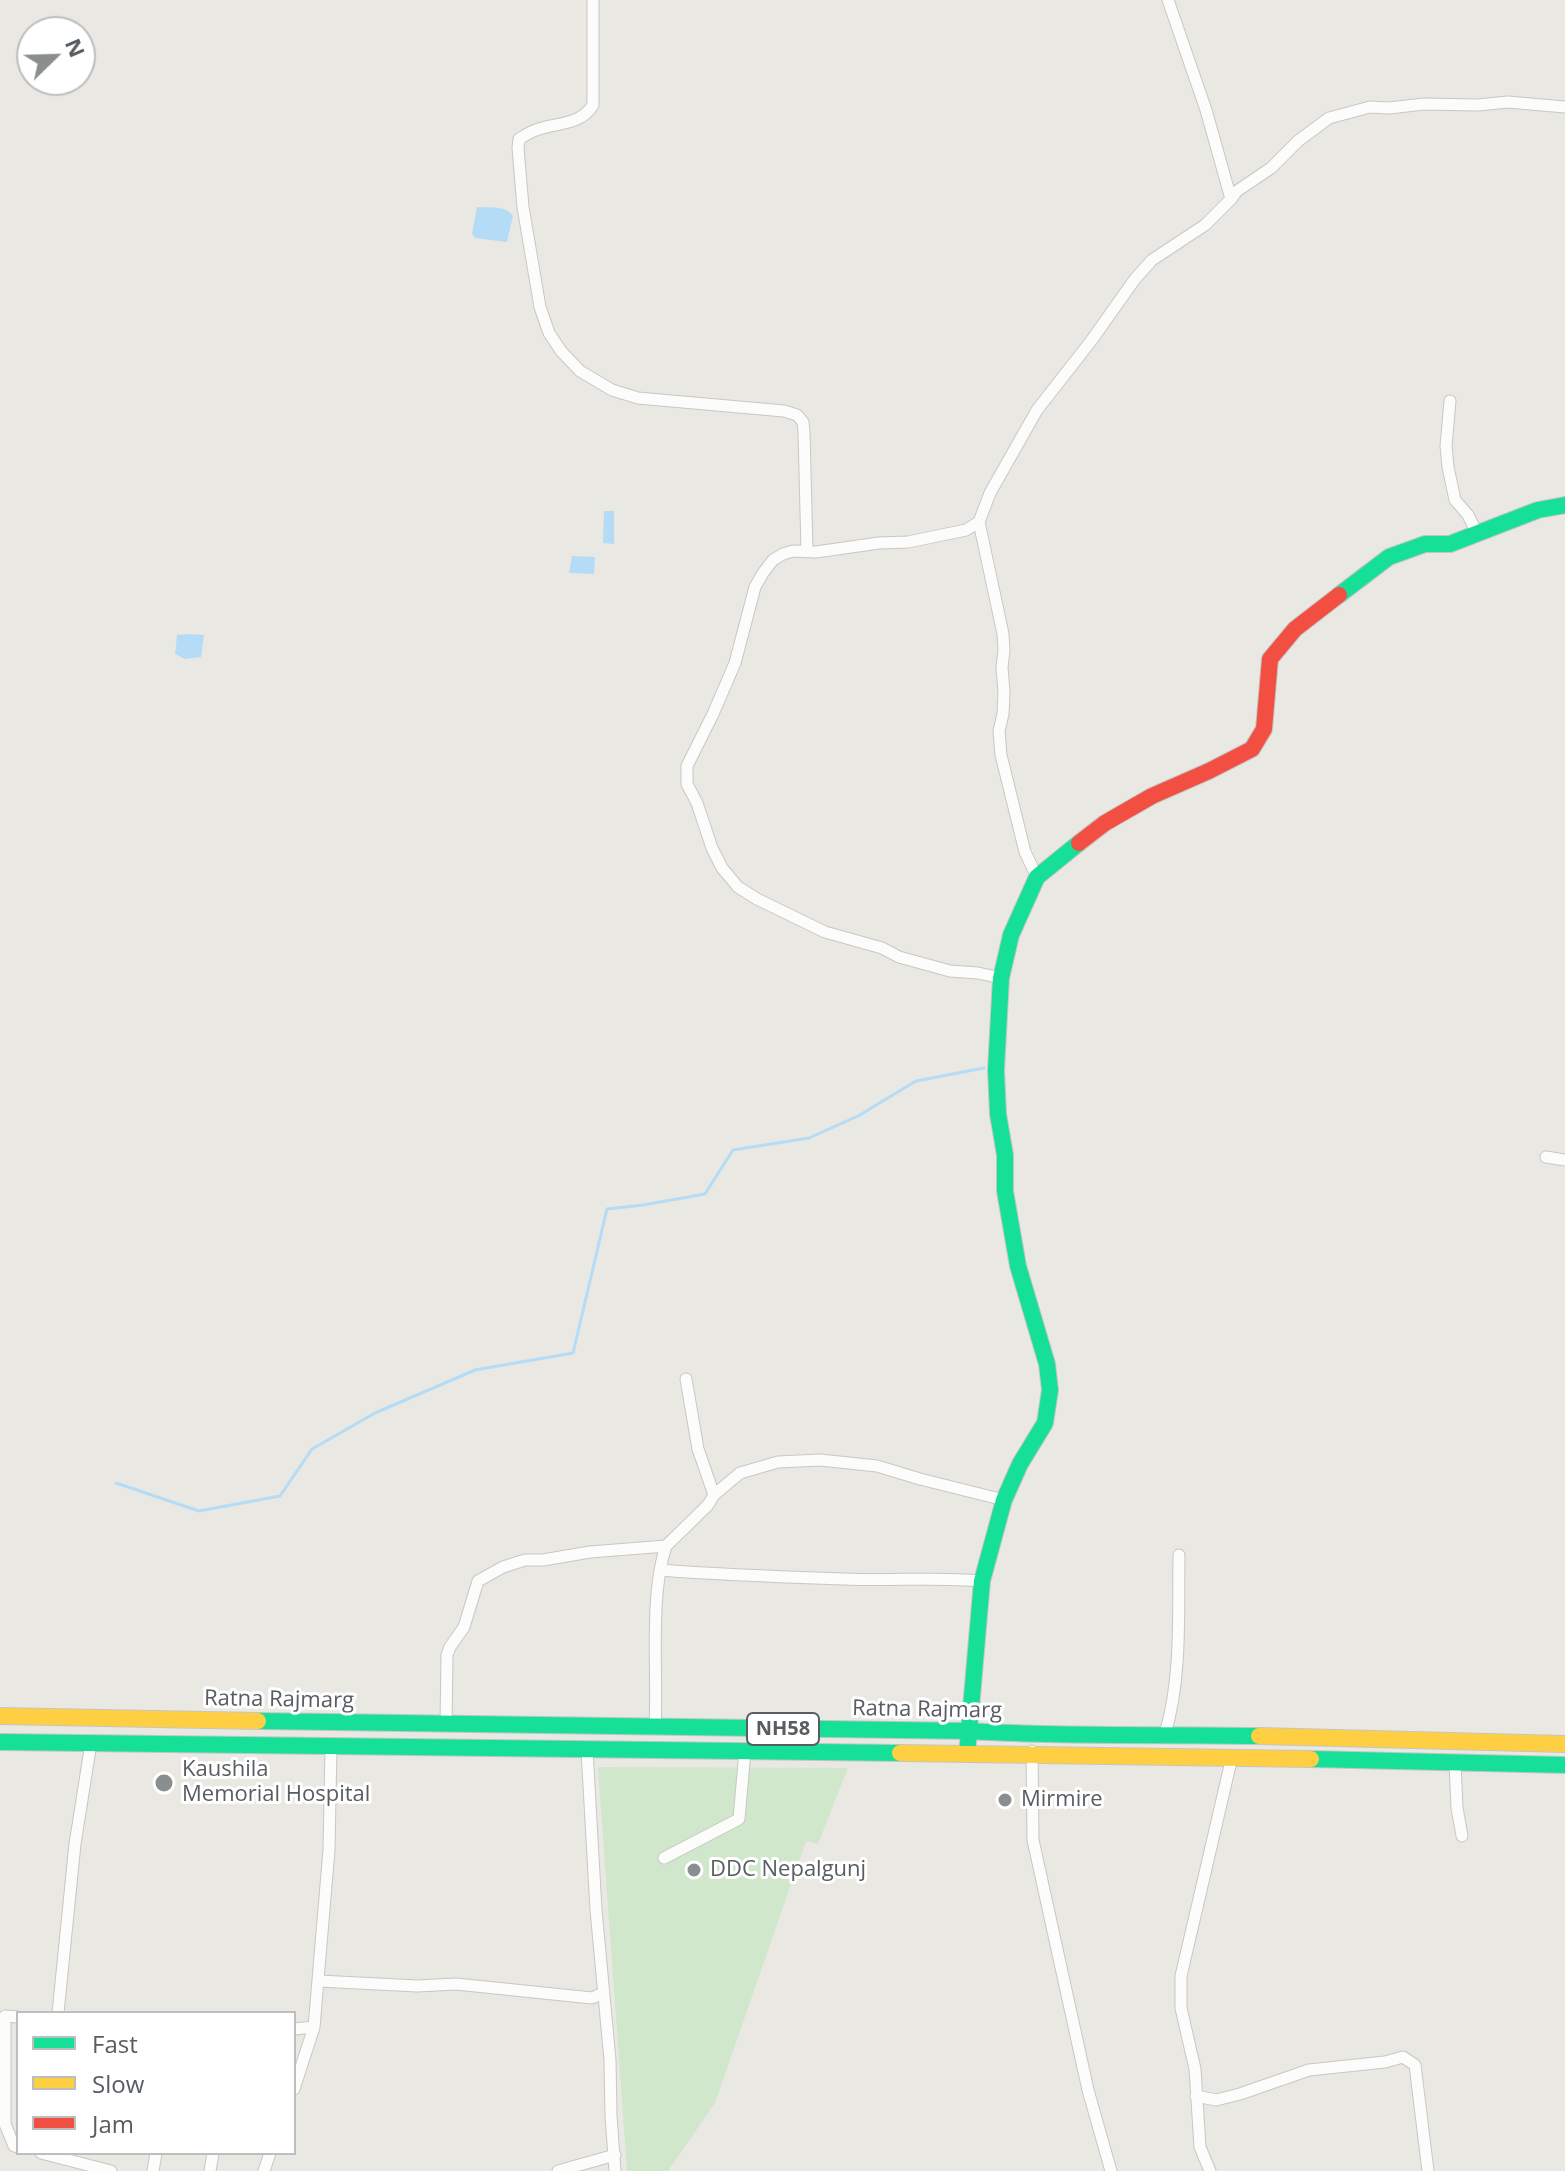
<!DOCTYPE html>
<style>
body{margin:0}
#map{position:relative;width:1565px;height:2171px;overflow:hidden;background:#eae8e2;font-family:"Open Sans",sans-serif}
canvas{display:block}
.legend{position:absolute;left:16px;top:2011px;width:280px;height:144px;box-sizing:border-box;background:#fff;border:2px solid #bcbec0;margin:0;padding:10px 14px;list-style:none;font-size:24px;color:#585d62}
.legend li{display:flex;align-items:center;gap:16px;height:40px}
.legend b{width:40px;border:2px solid #bcbec0}
.north{position:absolute;left:16px;top:16px;width:80px;height:80px;box-sizing:border-box;background:#fff;border:2px solid #bcbec0;border-radius:50%;rotate:67deg;font-size:22px;font-weight:700;line-height:32px;text-align:center;color:#585d62}
.north::after{content:'';display:block;margin:auto;width:28px;height:36px;background:#8b8e8f;clip-path:polygon(50% 0,100% 100%,50% 72%,0 100%)}
</style>
<div id="map">
<canvas width="1565" height="2171"></canvas>
<ul class="legend">
<li><b style="height:10px;background:#16e098"></b>Fast</li>
<li><b style="height:10px;background:#ffcf43"></b>Slow</li>
<li><b style="height:10px;background:#f24e42"></b>Jam</li>
</ul>
<div class="north">N</div>
</div>
<script>
const ctx = document.querySelector('canvas').getContext('2d');
ctx.lineJoin = 'round';
function fill(path, color) { ctx.fillStyle = color; ctx.fill(path, 'evenodd'); }
function trace(path, color, width, dash) { ctx.strokeStyle = color; ctx.lineWidth = width; ctx.lineCap = dash ? 'butt' : 'round'; ctx.setLineDash(dash || []); ctx.stroke(path); }
function label(font, color, halo, rows, align = 'center') {
  ctx.font = font + ' "Open Sans",sans-serif'; ctx.lineWidth = 6; ctx.setLineDash([]); ctx.textBaseline = 'middle'; ctx.strokeStyle = halo; ctx.fillStyle = color; for (const [text, x, y, turn = 0] of rows) {
    ctx.save(); ctx.translate(x, y); ctx.rotate((+turn || 0) * Math.PI / 180); ctx.textAlign = isNaN(turn) ? turn : align; if (halo) ctx.strokeText(text, 0, 0); ctx.fillText(text, 0, 0); ctx.restore();
  }
}
fill(new Path2D(`
 M 598,1767 L 848,1768 L 818,1844 L 806,1841 L 715,2103 L 668,2171 L 627,2171 Z`), '#d0e7cc');
fill(new Path2D(`
 M 477,207 C 490,208 505,205 513,216 L 507,242 L 475,238 L 472,234 Z
 M 604,511 L 614,511 L 614,544 L 603,543 Z
 M 572,556 L 595,557 L 594,574 L 569,573 Z
 M 190,634 L 204,635 L 201,657 L 185,659 L 175,654 L 177,635 Z`), '#b4dcf6');
trace(new Path2D(`
 M 116,1483 L 199,1511 L 280,1496 L 312,1449 L 375,1413 L 475,1370 L 573,1353 L 607,1209 L 643,1205 L 705,1194 L 733,1150 L 809,1138 L 858,1116 L 916,1081 L 984,1068`), '#b4dcf6', 3);
const street = new Path2D(`
 M 593,0 L 593,105 C 580,126 557,122 536,130 C 530,132 524,136 519,139 L 518,148 L 523,207 L 540,307 L 549,333 L 561,351 L 580,371 L 612,390 L 638,398 L 784,411 L 797,415 L 803,422 L 804,432 L 807,551
 M 1231,199 L 1237,191 L 1271,168 L 1298,141 L 1329,118 L 1370,107 L 1389,108 L 1424,104 L 1478,105 L 1508,102 L 1565,107
 M 1450,401 L 1446,446 L 1448,467 L 1455,500 L 1468,515 L 1477,533
 M 979,522 L 966,530 L 908,542 L 879,543 L 816,552 L 793,551 L 783,554 L 773,560 L 763,573 L 755,587 L 735,663 L 713,714 L 687,766 L 687,784 L 697,803 L 712,848 L 722,868 L 738,887 L 757,899 L 825,932 L 882,948 L 899,957 L 950,971 L 978,973 L 1001,978
 M 1037,877 L 1025,852 L 1001,755 L 999,731 L 1003,714 L 1004,692 L 1002,667 L 1004,651 L 1003,634 L 979,522 L 990,493 L 1037,410 L 1091,341 L 1135,279 L 1152,260 L 1205,225 L 1231,199 L 1206,110 L 1168,0
 M 1546,1157 L 1565,1160
 M 686,1379 L 698,1449 L 714,1495
 M 660,1570 C 721,1575 783,1577 845,1579 C 891,1581 936,1577 982,1581
 M 446,1725 L 447,1655 L 450,1647 L 464,1627 L 478,1581 L 503,1567 L 525,1560 L 543,1560 L 590,1552 L 666,1546 L 708,1505 L 714,1495 L 740,1473 L 778,1462 L 820,1460 L 877,1466 L 920,1479 L 1004,1500
 M 655,1728 C 658,1673 649,1597 666,1546
 M 1165,1734 C 1182,1677 1178,1614 1179,1555
 M 587,1750 L 596,1910 L 610,2060 L 611,2116 L 615,2171
 M 1032,1751 L 1033,1840 L 1088,2090 L 1111,2171
 M 1455,1763 L 1457,1808 L 1462,1836
 M 664,1858 L 739,1819 L 745,1751
 M 319,1981 L 417,1986 L 456,1984 L 592,1998 L 603,1993
 M 58,2013 L 75,1844 L 91,1743
 M 18,2017 L 5,2016 L 5,2124 L 14,2146 L 18,2147
 M 314,2027 L 329,1850 L 331,1746
 M 294,2029 L 314,2027 L 294,2089
 M 1196,2096 L 1216,2100 L 1240,2094 L 1309,2070 L 1385,2062 L 1403,2057 L 1415,2065 L 1428,2171
 M 41,2153 L 111,2171
 M 153,2171 L 156,2153
 M 210,2171 L 213,2153
 M 264,2171 L 270,2153
 M 558,2171 L 615,2155
 M 1210,2171 L 1200,2147 L 1195,2069 L 1181,2008 L 1181,1976 L 1232,1757`);
const fast = new Path2D(`
 M 1339,595 L 1389,557 L 1425,544 L 1450,544 L 1538,510 L 1565,505
 M 258,1721 L 969,1731 C 1065,1737 1162,1734 1259,1736
 M 0,1742 L 900,1753
 M 967,1754 L 982,1581 L 1004,1500 L 1020,1464 L 1045,1423 L 1050,1390 L 1047,1364 L 1018,1266 L 1005,1191 L 1005,1155 L 998,1114 L 996,1070 L 1001,978 L 1011,935 L 1037,877 L 1079,843
 M 1311,1759 L 1565,1765`);
const slow = new Path2D(`
 M 0,1716 L 258,1721
 M 1259,1736 L 1565,1744
 M 900,1753 L 1311,1759`);
const jam = new Path2D(`
 M 1079,843 L 1105,823 L 1152,796 L 1209,771 L 1252,749 L 1264,729 L 1270,659 L 1295,629 L 1339,595`);
trace(street, '#c7c7c6', 13);
trace(fast, '#c5c6c4', 18);
trace(slow, '#c5c6c4', 18);
trace(jam, '#c5c6c4', 18);
trace(street, '#fcfcfb', 11);
trace(fast, '#16e098', 16);
trace(slow, '#ffcf43', 16);
trace(jam, '#f24e42', 16);
for (const [x, y, r, color] of [
 [164,1783,10,"#8b8e8f"],
 [1005,1800,8,"#8b8e8f"],
 [694,1870,8,"#8b8e8f"]
]) { const dot = new Path2D(); dot.arc(x, y, r, 0, 2 * Math.PI); ctx.fillStyle = color; ctx.fill(dot); trace(dot, '#fff', 3); }
for (const [x, y, w] of [
 [783,1729,72]
]) { const box = new Path2D(); box.roundRect(x - w / 2, y - 16, w, 32, 6); ctx.fillStyle = '#fff'; ctx.fill(box); trace(box, '#585d62', 2); }
label('bold 20px', '#585d62', null, [
 ["NH58",783,1729]
]);
label('22px', '#585d62', '#fff', [
 ["Ratna Rajmarg",279,1700,1],
 ["Ratna Rajmarg",927,1710,1]
]);
label('22px', '#585d62', '#fff', [
 ["Kaushila",182,1770],
 ["Memorial Hospital",182,1795],
 ["Mirmire",1021,1800],
 ["DDC Nepalgunj",710,1870]
], 'left');
</script>
